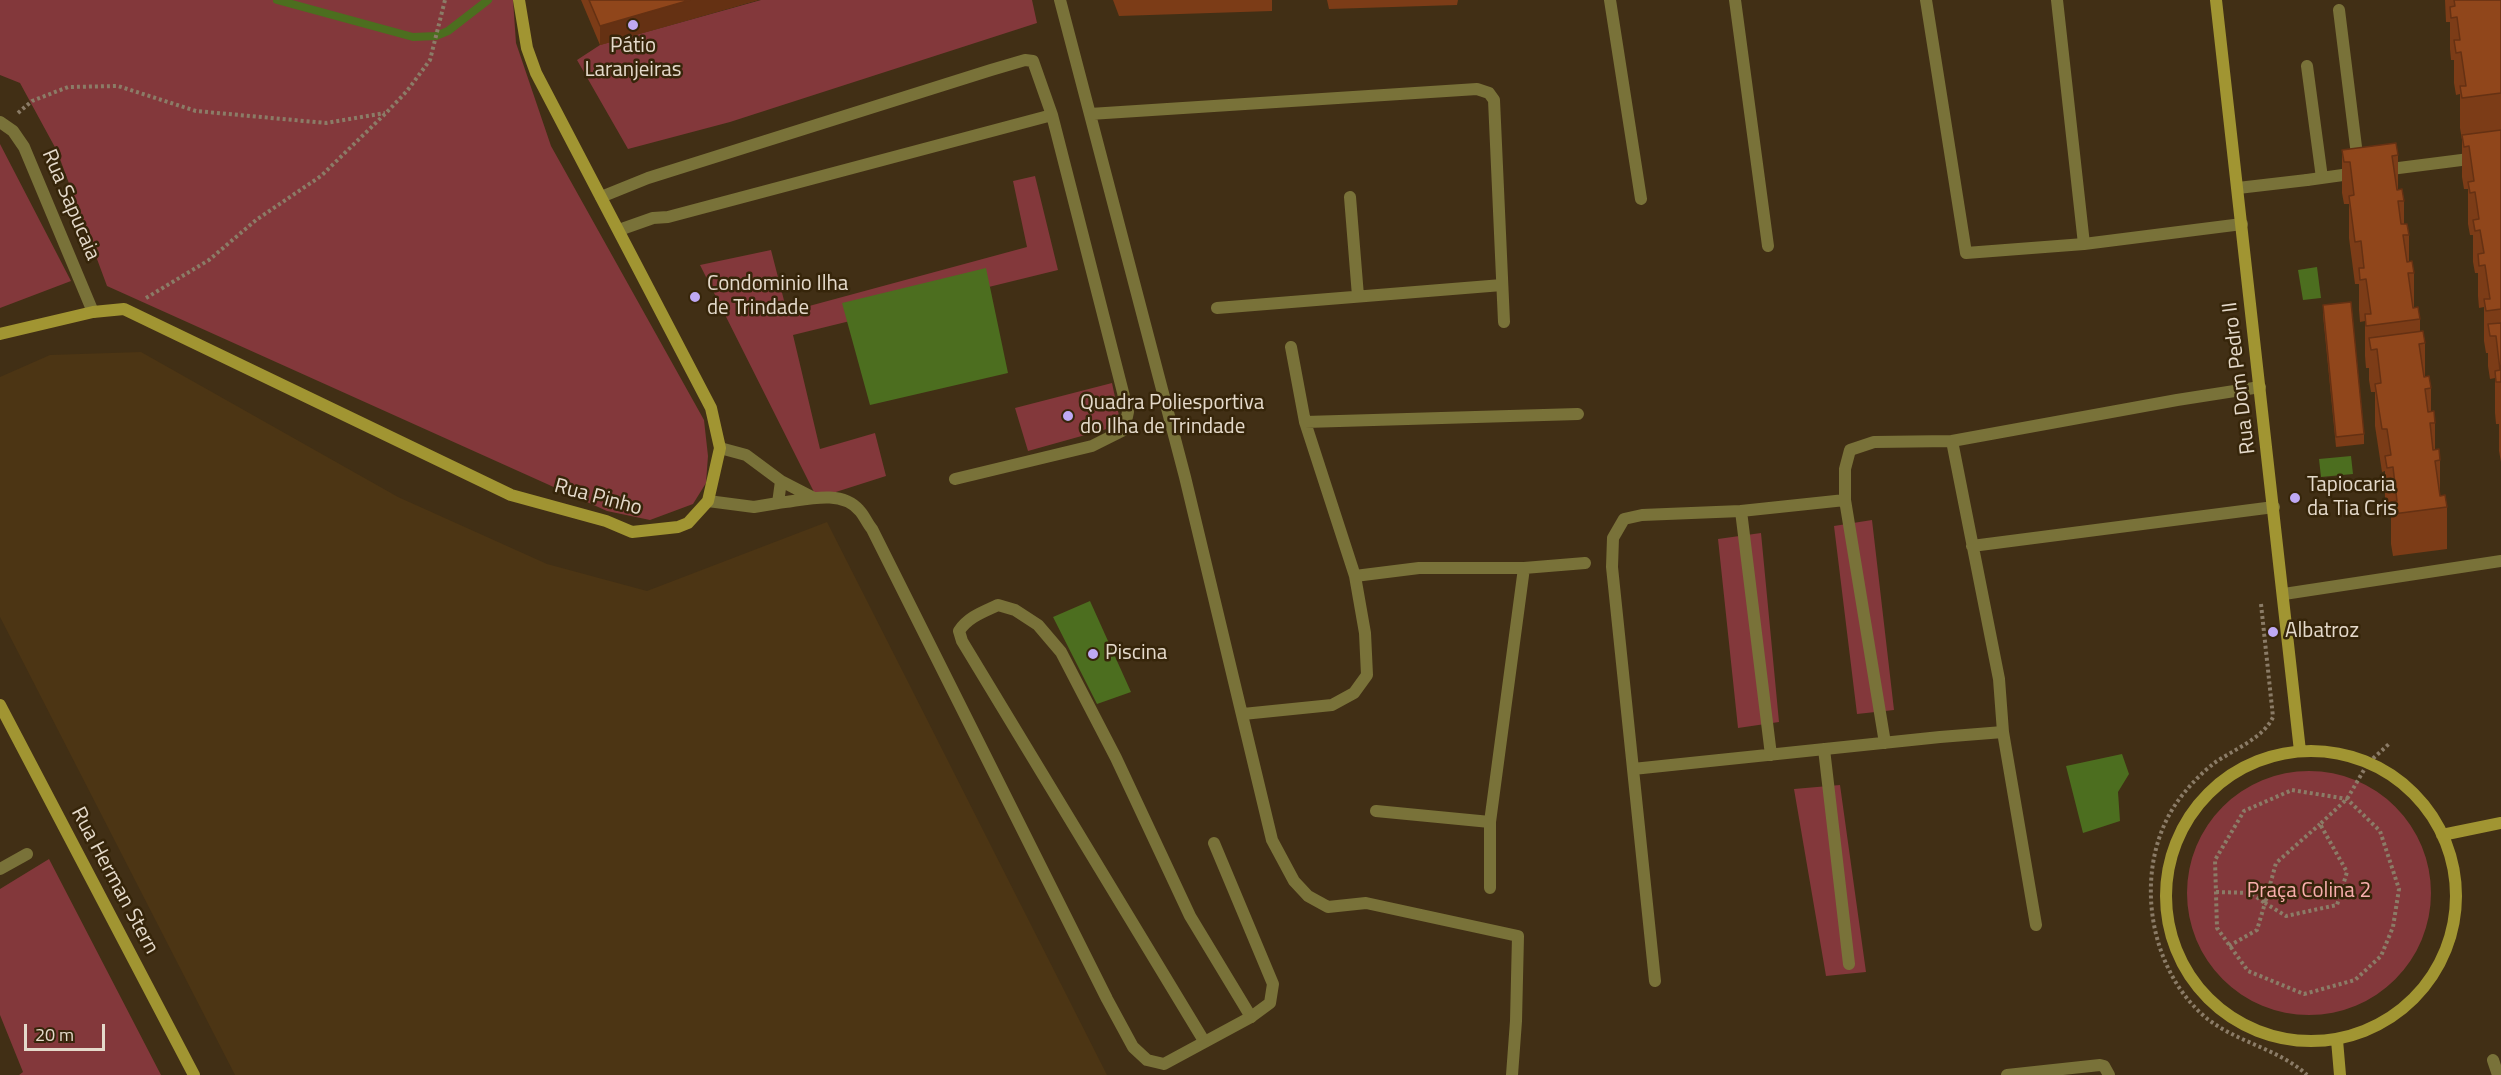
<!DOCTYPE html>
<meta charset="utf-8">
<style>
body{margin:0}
#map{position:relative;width:2501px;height:1075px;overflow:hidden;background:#412f15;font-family:"Titillium Web",sans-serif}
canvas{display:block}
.scale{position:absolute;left:24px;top:1024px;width:81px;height:27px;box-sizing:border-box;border:3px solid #e5dacb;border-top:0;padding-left:8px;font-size:18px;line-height:21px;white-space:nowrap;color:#e5dacb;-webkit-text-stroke:4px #36250a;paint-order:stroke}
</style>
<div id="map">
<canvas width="2501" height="1075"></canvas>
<div class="scale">20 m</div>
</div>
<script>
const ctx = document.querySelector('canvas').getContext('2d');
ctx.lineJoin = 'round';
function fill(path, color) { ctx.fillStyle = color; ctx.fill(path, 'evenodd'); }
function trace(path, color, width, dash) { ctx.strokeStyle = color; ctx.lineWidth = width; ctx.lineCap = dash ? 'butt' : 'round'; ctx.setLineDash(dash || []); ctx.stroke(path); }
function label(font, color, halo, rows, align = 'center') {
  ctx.font = font + ' "Titillium Web",sans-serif'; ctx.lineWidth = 5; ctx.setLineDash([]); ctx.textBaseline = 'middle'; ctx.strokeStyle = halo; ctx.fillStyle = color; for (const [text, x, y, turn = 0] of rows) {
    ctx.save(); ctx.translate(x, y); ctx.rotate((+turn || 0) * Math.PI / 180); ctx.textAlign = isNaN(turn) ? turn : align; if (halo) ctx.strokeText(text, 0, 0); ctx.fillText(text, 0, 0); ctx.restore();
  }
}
fill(new Path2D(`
 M 141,352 L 398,497 L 547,564 L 647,591 L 827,522 L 1107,1075 L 235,1075 L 0,617 L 0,377 L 50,355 Z`), '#4c3514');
fill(new Path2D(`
 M 0,0 L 513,0 L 516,43 L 551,146 L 704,420 L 708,456 L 706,483 L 693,504 L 650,520 L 607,511 L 107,286 L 57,151 L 20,83 L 0,75 Z
 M 761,0 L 1032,0 L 1037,23 L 730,122 L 628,149 L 577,60 L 600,45 Z
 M 0,144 L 71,281 L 0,308 Z
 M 1035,176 L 1058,270 L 793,335 L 820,449 L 875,433 L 886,476 L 817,498 L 700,265 L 771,250 L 787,312 L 1027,247 L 1013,181 Z
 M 1112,383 L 1121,425 L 1028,451 L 1015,408 Z
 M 1872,520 L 1894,710 L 1857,714 L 1834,526 Z
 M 1761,533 L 1779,722 L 1738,728 L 1718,539 Z
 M2187 893a122 122 0 1 1 244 0a122 122 0 1 1-244 0Z
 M 1840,785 L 1866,972 L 1826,976 L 1794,789 Z
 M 49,859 L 161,1075 L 19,1075 L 23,1072 L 0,1015 L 0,889 Z`), '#83383b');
fill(new Path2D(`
 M 2317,267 L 2321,298 L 2303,300 L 2298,270 Z
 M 986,268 L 1008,373 L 870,405 L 842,303 Z
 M 2351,456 L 2353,474 L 2321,477 L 2319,459 Z
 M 1090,601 L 1131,692 L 1097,704 L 1053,617 Z
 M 2122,754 L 2129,774 L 2118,792 L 2120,821 L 2083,833 L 2066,766 Z`), '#4c6e1f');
trace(new Path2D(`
 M 277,0 L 413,37 L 436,36 L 448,31 L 488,0`), '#4c6e1f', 8);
trace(new Path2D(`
 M 18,113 L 32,101 L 68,87 L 118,86 L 196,111 L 326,123 L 385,113
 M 146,298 L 209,260 L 256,220 L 321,176 L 386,113 L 407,91 L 430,60 L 445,0
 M 2261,604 L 2273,717 C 2263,739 2232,750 2213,764 C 2203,772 2192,783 2184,793 C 2132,855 2143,963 2204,1016 C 2234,1042 2278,1048 2307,1075
 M 2292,790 L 2347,799 L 2380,831 L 2399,889 L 2393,927 L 2381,956 L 2355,980 L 2304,994 L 2248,971 L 2217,928 L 2215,860 L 2244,811 Z
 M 2216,892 L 2251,893 L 2265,903 L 2276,863 L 2320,824
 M 2229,946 L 2257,930 L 2265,903 L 2286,916 L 2337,905 L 2347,872 L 2320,824 L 2347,799 L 2368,763 L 2390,743`), '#8b7c67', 4, [3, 3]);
trace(new Path2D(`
 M 1610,0 L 1641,199
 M 1735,0 L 1768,246
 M 1926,0 L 1966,253 L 2084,244 L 2242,224
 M 2057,0 L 2084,244
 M 2339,10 L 2358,163
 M 2307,66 L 2322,178
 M 2383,170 L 2501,155
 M 2307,180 L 2357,173
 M 1845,500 L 1885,743
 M 1741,511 L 1771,755
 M 1972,546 L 2274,507
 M 2284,594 L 2501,561
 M 2003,732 L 2036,925
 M 1824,749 L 1849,964
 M 1633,769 L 1940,737 L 2003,732 L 1999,679 L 1952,441
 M 1655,981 L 1612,567 L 1613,538 L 1624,519 L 1642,515 L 1741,511 L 1845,500 L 1845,469 L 1850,450 L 1874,442 L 1952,441 L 2177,400 L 2260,387
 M 1204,1041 L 962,641 L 959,631 C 968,617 983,612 998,605 L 1015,610 L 1038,625 L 1061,652 L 1116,758 L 1190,916 L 1251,1017
 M 2493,1060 L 2498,1075
 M 2007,1075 L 2100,1065 L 2104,1066 L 2109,1075`), '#797239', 12);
trace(new Path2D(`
 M 1060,0 L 1185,477 L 1272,840 L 1294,881 L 1308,896 L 1328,907 L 1366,903 L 1518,936 L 1516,1021 L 1512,1075
 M 1090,114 L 1477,89 L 1489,93 L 1494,100 L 1504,322
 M 0,122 L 13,131 L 24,147 L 93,312
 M 2238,188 L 2307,180
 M 601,197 L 648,178 L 991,70 L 1025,60 L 1033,61 L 1052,115 L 1128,412 L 1124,430 L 1092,446 L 955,479
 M 1350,197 L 1358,296
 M 619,230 L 653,218 L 668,217 L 1052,115
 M 1217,308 L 1502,285
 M 1305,422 L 1578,414
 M 781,481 L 814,498
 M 708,501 L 754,507 L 778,503 L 781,481 L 746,455 L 720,448
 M 778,503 C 802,501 840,488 859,510 C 864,515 867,523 872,529 L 1107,999 L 1133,1047 L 1147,1060 L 1164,1064 L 1251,1017 L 1270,1003 L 1273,984 L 1214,843
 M 1355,576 L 1419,568 L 1524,568 L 1585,563
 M 1243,714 L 1332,705 L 1354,693 L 1367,675 L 1365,633 L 1355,576 L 1305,422 L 1291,347
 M 1376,811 L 1490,822
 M 0,869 L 27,854
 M 1490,888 L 1490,822 L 1524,568`), '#797239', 12);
trace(new Path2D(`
 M 2216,0 L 2300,751
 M 0,334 L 93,312 L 124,309 L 511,495 L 606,521 L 632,532 L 678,527 L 688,523 L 708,501 L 720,448 L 711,408 L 536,73 L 527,48 L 519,0
 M 0,705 L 194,1075
 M2166 896a145 145 0 1 1 290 0a145 145 0 1 1-290 0Z
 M 2442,835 L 2501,823
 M 2337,1040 L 2340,1075`), '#a19532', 12);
fill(new Path2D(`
 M 581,0 L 758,0 L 600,45 Z
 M 1113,0 L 1272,0 L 1272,11 L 1119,16 Z
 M 1327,0 L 1458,0 L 1457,5 L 1329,9 Z
 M 2445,0 L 2501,0 L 2501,462 L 2499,451 L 2499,424 L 2496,424 L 2495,413 L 2495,378 L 2490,379 L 2488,366 L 2488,353 L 2486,353 L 2484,341 L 2484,307 L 2479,308 L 2478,296 L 2478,273 L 2475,273 L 2473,262 L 2473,235 L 2470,235 L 2468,224 L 2468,189 L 2464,189 L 2462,177 L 2462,140 L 2460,128 L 2460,94 L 2456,95 L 2454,83 L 2454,60 L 2451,60 L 2450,49 L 2450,22 L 2446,22 Z
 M 2342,150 L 2398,155 L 2398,189 L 2404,201 L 2404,224 L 2409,235 L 2409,262 L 2414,273 L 2414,308 L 2420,319 L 2420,331 L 2425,343 L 2425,377 L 2431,388 L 2431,411 L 2435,423 L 2435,449 L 2440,460 L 2440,496 L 2447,507 L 2447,549 L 2393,556 L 2391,544 L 2391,509 L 2387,510 L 2385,498 L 2385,471 L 2382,472 L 2375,426 L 2375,392 L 2371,392 L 2369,380 L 2369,368 L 2366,368 L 2365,356 L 2365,321 L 2360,322 L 2359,310 L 2359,284 L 2355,284 L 2349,238 L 2349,204 L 2344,204 L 2342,193 Z
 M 2323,305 L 2364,434 L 2364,444 L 2336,447 L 2323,315 Z`), '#7c3c17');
fill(new Path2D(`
 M 690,0 L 758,0 L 600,45 L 600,26 Z`), '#653113');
const building = new Path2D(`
 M 589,0 L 690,0 L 600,26 Z
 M 2454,0 L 2501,0 L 2501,93 L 2462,98 L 2460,86 L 2466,86 L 2461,52 L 2456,53 L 2454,40 L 2460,40 L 2457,17 L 2451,18 L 2450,7 L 2455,6 Z
 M 2501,130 L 2501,309 L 2486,311 L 2484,299 L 2490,299 L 2485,265 L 2479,266 L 2478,254 L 2484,253 L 2480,230 L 2475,231 L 2473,220 L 2479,219 L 2475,192 L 2470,193 L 2468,182 L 2474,181 L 2469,146 L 2464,147 L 2462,135 Z
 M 2396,143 L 2398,155 L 2392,156 L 2397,190 L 2402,189 L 2404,201 L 2398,201 L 2401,224 L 2407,224 L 2409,235 L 2403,235 L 2407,262 L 2412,261 L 2414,273 L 2408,273 L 2413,308 L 2418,307 L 2420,319 L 2366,326 L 2365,314 L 2371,314 L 2366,279 L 2360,280 L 2359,268 L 2364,268 L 2361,241 L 2355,242 L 2349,196 L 2354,195 L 2350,162 L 2344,162 L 2342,150 Z
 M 2351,302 L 2364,434 L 2336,437 L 2323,305 Z
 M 2501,323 L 2501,382 L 2496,382 L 2495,371 L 2500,370 L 2496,336 L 2490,336 L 2488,324 Z
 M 2423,331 L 2425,343 L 2419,344 L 2424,377 L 2429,376 L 2431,388 L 2425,389 L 2428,412 L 2434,411 L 2435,423 L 2430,423 L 2433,450 L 2439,449 L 2440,460 L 2435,461 L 2440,496 L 2445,495 L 2447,507 L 2393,514 L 2391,502 L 2397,501 L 2393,467 L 2387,468 L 2385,456 L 2391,455 L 2387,429 L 2382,429 L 2375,384 L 2381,383 L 2377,349 L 2371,350 L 2369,338 Z`);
fill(building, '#90461b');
trace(building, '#653113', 1.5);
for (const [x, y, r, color] of [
 [633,25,6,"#bfa9f4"],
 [695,297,6,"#bfa9f4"],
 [1068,416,6,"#bfa9f4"],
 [2295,498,6,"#bfa9f4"],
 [2273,632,6,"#bfa9f4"],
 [1093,654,6,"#bfa9f4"]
]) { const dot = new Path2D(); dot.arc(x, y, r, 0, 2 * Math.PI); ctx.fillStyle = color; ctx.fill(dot); trace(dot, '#36250a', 2); }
label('21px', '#e5dacb', '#36250a', [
 ["Pátio",633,47,"center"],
 ["Laranjeiras",633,71,"center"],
 ["Condominio Ilha",707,285],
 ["de Trindade",707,309],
 ["Quadra Poliesportiva",1080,404],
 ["do Ilha de Trindade",1080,428],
 ["Tapiocaria",2307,486],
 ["da Tia Cris",2307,510],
 ["Albatroz",2285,632],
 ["Piscina",1105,654]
], 'left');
label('21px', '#e5dacb', '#36250a', [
 ["Rua Sapucaia",70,205,67],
 ["Rua Dom Pedro II",2240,378,-97],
 ["Rua Pinho",598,498,15],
 ["Rua Herman Stern",114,881,62]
]);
label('21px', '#f9afae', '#36250a', [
 ["Praça Colina 2",2309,892]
]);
</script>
